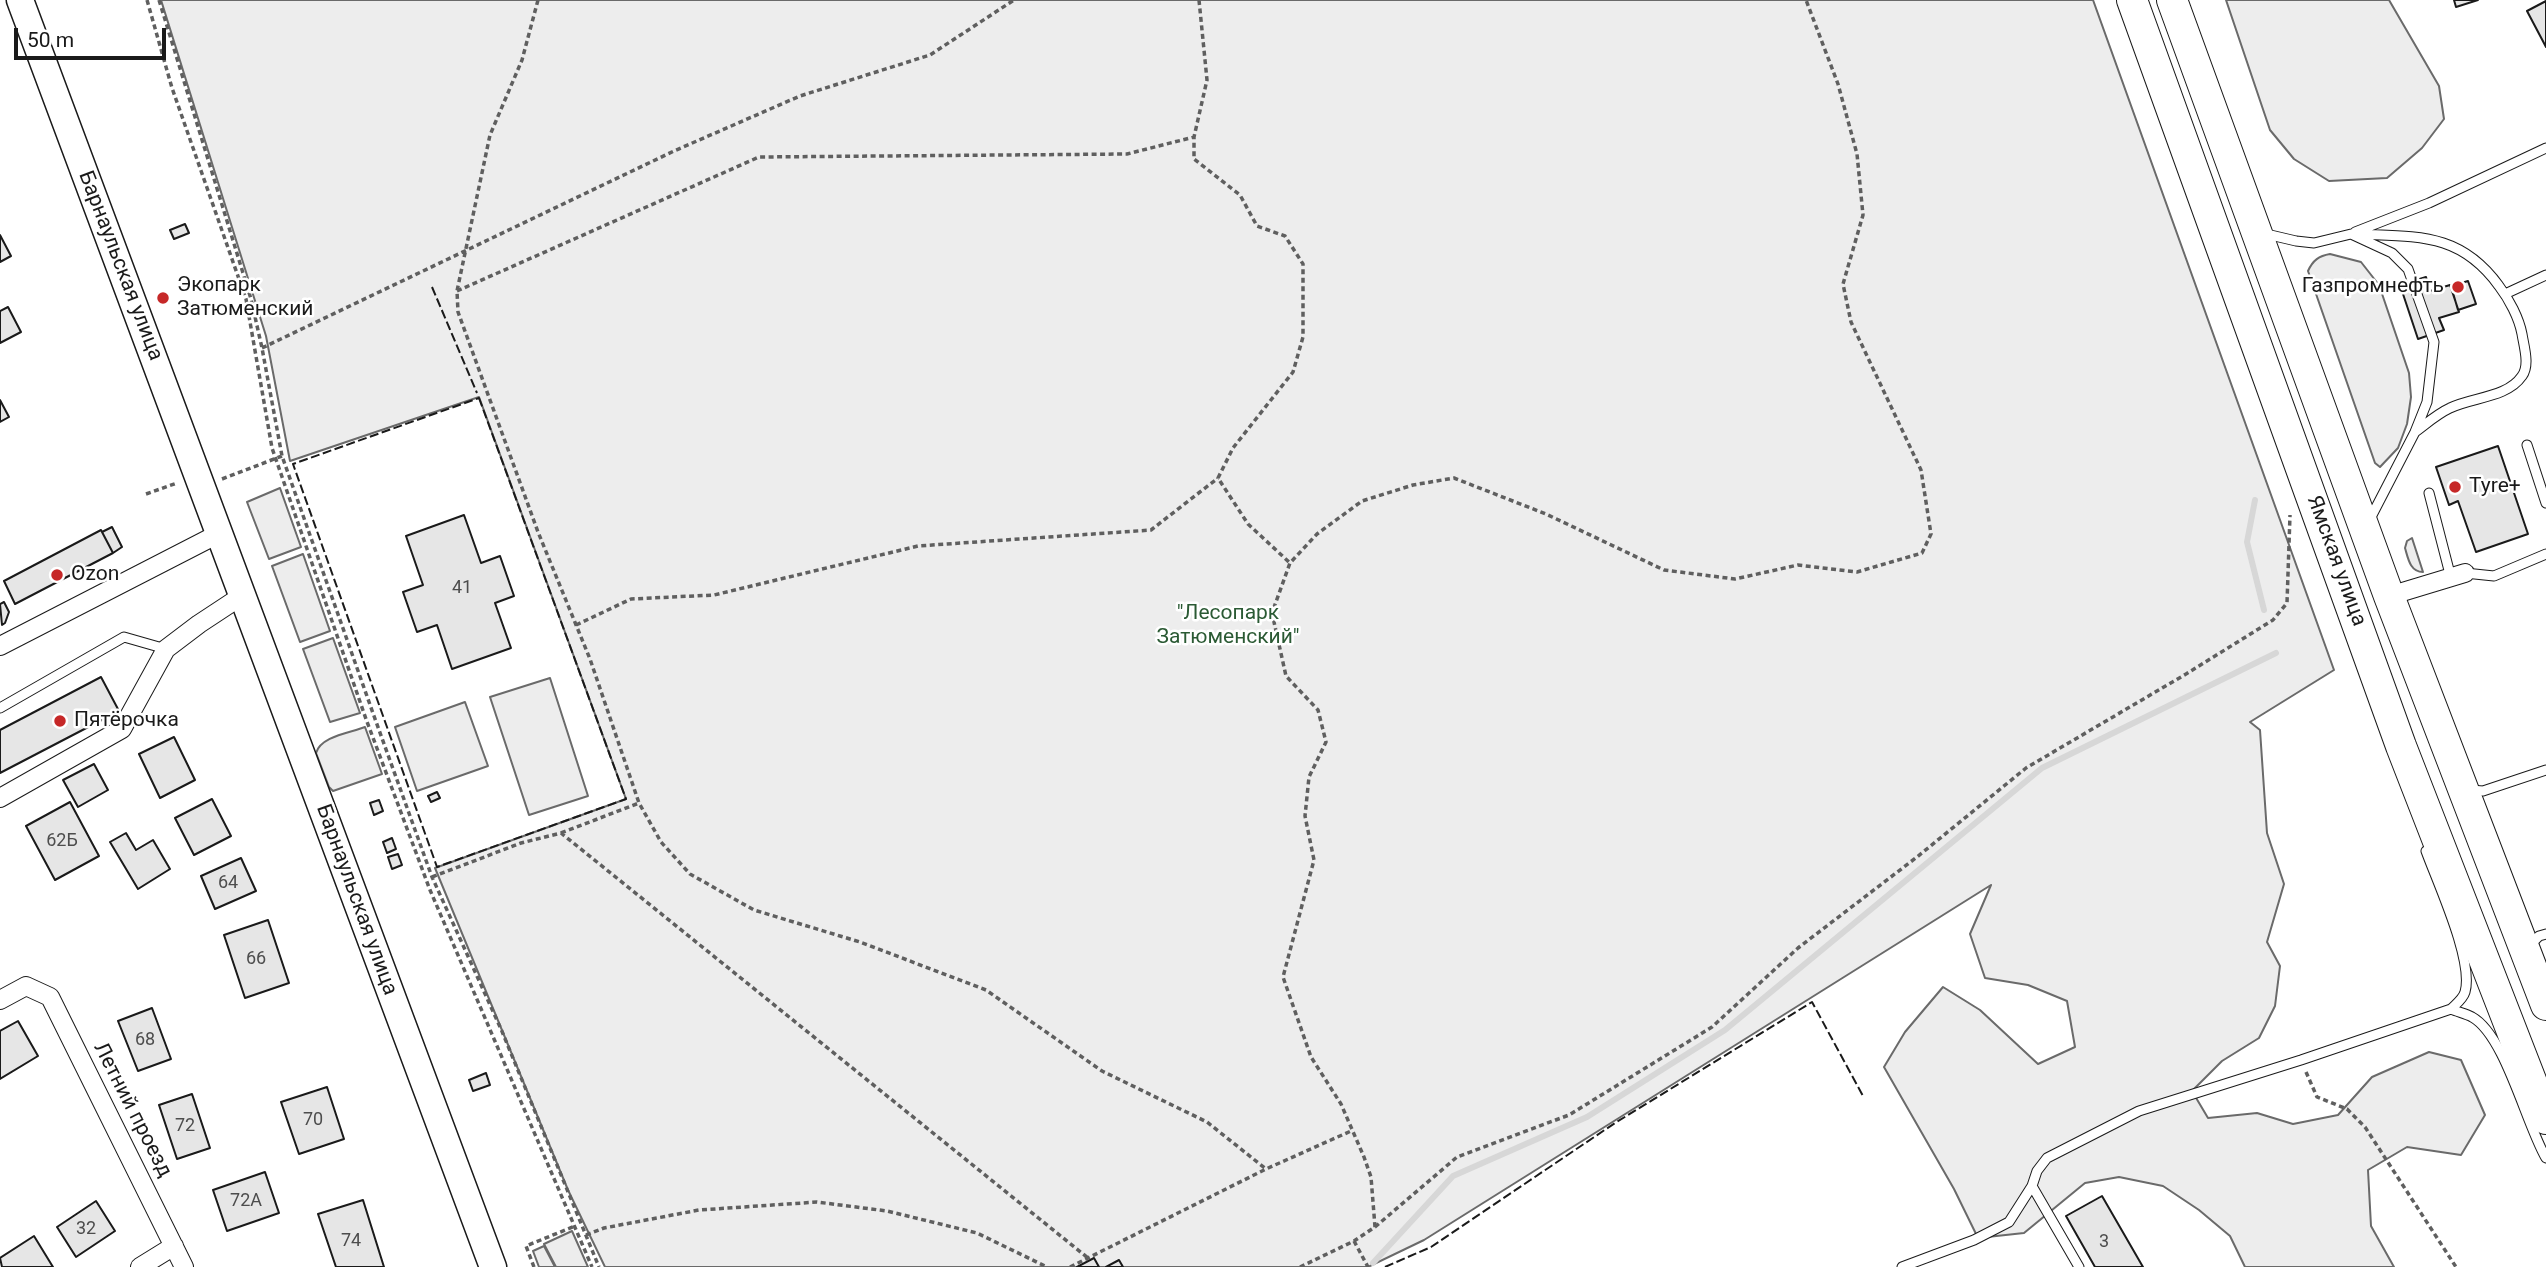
<!DOCTYPE html>
<meta charset="utf-8">
<style>
body{margin:0}
#map{position:relative;width:2546px;height:1267px;overflow:hidden;background:#fff;font-family:Roboto,sans-serif}
canvas{display:block}
.scale{position:absolute;left:14px;top:28px;width:152px;height:32px;box-sizing:border-box;border:4px solid #1a1a1a;border-top:0;padding-left:9px;font-size:21px;line-height:24px;white-space:nowrap;color:#1a1a1a;-webkit-text-stroke:5px #fff;paint-order:stroke}
</style>
<div id="map">
<canvas width="2546" height="1267"></canvas>
<div class="scale">50 m</div>
</div>
<script>
const ctx = document.querySelector('canvas').getContext('2d');
ctx.lineJoin = 'round';
function fill(path, color) { ctx.fillStyle = color; ctx.fill(path, 'evenodd'); }
function trace(path, color, width, dash) { ctx.strokeStyle = color; ctx.lineWidth = width; ctx.lineCap = dash ? 'butt' : 'round'; ctx.setLineDash(dash || []); ctx.stroke(path); }
function label(font, color, halo, rows, align = 'center') {
  ctx.font = font + ' Roboto,sans-serif'; ctx.lineWidth = 5; ctx.setLineDash([]); ctx.textBaseline = 'middle'; ctx.strokeStyle = halo; ctx.fillStyle = color; for (const [text, x, y, turn = 0] of rows) {
    ctx.save(); ctx.translate(x, y); ctx.rotate((+turn || 0) * Math.PI / 180); ctx.textAlign = isNaN(turn) ? turn : align; if (halo) ctx.strokeText(text, 0, 0); ctx.fillText(text, 0, 0); ctx.restore();
  }
}
const green = new Path2D(`
 M 161,0 L 2093,0 L 2334,670 L 2250,722 L 2260,730 L 2267,833 L 2284,884 L 2267,942 L 2280,966 L 2275,1006 L 2259,1038 L 2222,1061 L 2192,1091 L 2208,1118 L 2257,1113 L 2293,1124 L 2338,1115 L 2372,1077 L 2429,1052 L 2461,1060 L 2485,1115 L 2461,1155 L 2407,1147 L 2368,1170 L 2371,1226 L 2394,1267 L 2245,1267 L 2230,1236 L 2199,1210 L 2163,1186 L 2119,1177 L 2085,1183 L 2024,1233 L 1978,1238 L 1954,1189 L 1884,1067 L 1905,1032 L 1943,987 L 1980,1010 L 2038,1064 L 2075,1047 L 2067,1001 L 2028,985 L 1985,978 L 1970,934 L 1991,885 L 1424,1240 L 1368,1267 L 605,1267 L 568,1190 L 435,868 L 626,799 L 479,397 L 290,461 L 266,336 Z
 M 2226,0 L 2389,0 L 2439,86 L 2444,119 L 2422,148 L 2387,178 L 2329,181 L 2294,159 L 2270,130 Z
 M 2330,254 L 2361,262 L 2379,285 L 2409,373 L 2411,397 L 2407,424 L 2398,448 L 2380,467 L 2375,463 L 2308,271 C 2313,260 2319,256 2330,254 Z
 M 280,488 L 301,547 L 269,559 L 247,502 Z
 M 2412,538 L 2423,572 C 2410,572 2408,558 2405,548 L 2407,541 Z
 M 303,554 L 330,631 L 300,642 L 272,566 Z
 M 333,638 L 360,713 L 330,722 L 303,649 Z
 M 550,678 L 588,796 L 529,815 L 490,697 Z
 M 465,702 L 488,766 L 417,791 L 395,727 Z
 M 365,727 L 382,774 L 333,791 L 329,787 L 316,753 C 321,736 350,733 365,727 Z
 M 572,1231 L 588,1267 L 556,1267 L 544,1244 Z
 M 544,1246 L 555,1267 L 539,1267 L 533,1251 Z`);
fill(green, '#ededed');
trace(green, '#6a6a6a', 2);
trace(new Path2D(`
 M 2255,500 L 2247,542 L 2264,610
 M 1373,1263 L 1453,1176 L 1587,1117 L 1725,1030 L 2042,768 L 2276,653`), '#d7d7d7', 6);
const building = new Path2D(`
 M 2454,0 L 2478,0 L 2456,7 Z
 M 2546,1 L 2546,47 L 2527,11 Z
 M 185,224 L 189,233 L 174,239 L 170,230 Z
 M 0,235 L 11,256 L 0,262 Z
 M 2426,277 L 2430,291 L 2450,285 L 2459,312 L 2439,318 L 2444,330 L 2418,339 L 2400,285 Z
 M 2468,281 L 2476,304 L 2458,310 L 2451,286 Z
 M 8,307 L 21,332 L 0,343 L 0,311 Z
 M 0,400 L 9,417 L 0,422 Z
 M 2498,446 L 2528,534 L 2476,552 L 2458,501 L 2449,505 L 2436,467 Z
 M 464,515 L 481,563 L 500,556 L 514,596 L 495,603 L 511,648 L 452,669 L 437,625 L 417,632 L 403,592 L 423,585 L 406,536 Z
 M 112,527 L 122,547 L 113,553 L 102,532 Z
 M 101,530 L 113,553 L 15,604 L 4,581 Z
 M 4,602 L 9,612 L 5,623 L 2,625 L 0,604 Z
 M 101,677 L 119,711 L 0,773 L 0,730 Z
 M 174,737 L 195,780 L 160,798 L 139,754 Z
 M 94,764 L 108,790 L 78,807 L 63,780 Z
 M 437,792 L 440,798 L 431,802 L 428,796 Z
 M 212,799 L 231,836 L 194,855 L 175,818 Z
 M 379,800 L 383,811 L 374,815 L 370,803 Z
 M 70,802 L 99,856 L 55,880 L 26,826 Z
 M 126,833 L 136,850 L 153,840 L 170,869 L 138,889 L 110,842 Z
 M 392,838 L 396,849 L 387,853 L 383,842 Z
 M 398,854 L 402,865 L 392,869 L 388,857 Z
 M 241,858 L 256,891 L 215,909 L 201,876 Z
 M 268,920 L 289,983 L 245,998 L 224,935 Z
 M 152,1008 L 171,1059 L 138,1071 L 118,1021 Z
 M 18,1021 L 38,1056 L 0,1079 L 0,1031 Z
 M 486,1073 L 490,1085 L 473,1091 L 469,1080 Z
 M 327,1087 L 344,1139 L 299,1154 L 281,1102 Z
 M 192,1094 L 210,1148 L 177,1159 L 159,1105 Z
 M 265,1172 L 279,1213 L 227,1231 L 213,1190 Z
 M 2102,1196 L 2143,1267 L 2095,1267 L 2066,1216 Z
 M 363,1200 L 384,1267 L 336,1267 L 318,1214 Z
 M 96,1201 L 115,1231 L 76,1257 L 57,1227 Z
 M 34,1236 L 53,1267 L 2,1267 L 0,1258 Z
 M 1094,1258 L 1099,1267 L 1077,1267 Z
 M 1119,1260 L 1123,1267 L 1106,1267 Z`);
fill(building, '#e6e6e6');
trace(building, '#1a1a1a', 2);
const lane = new Path2D(`
 M 2355,232 L 2429,203 L 2546,148
 M 2262,233 L 2296,241 L 2314,243 L 2351,234 L 2392,253 L 2408,269 L 2434,342 L 2427,402 L 2415,432 L 2370,519
 M 2356,234 C 2417,237 2460,232 2499,286 C 2509,299 2519,318 2522,334 C 2524,347 2530,365 2522,376 C 2507,398 2472,397 2450,408 C 2437,414 2426,424 2415,432
 M 2505,294 L 2546,275
 M 2527,445 L 2546,503
 M 2429,493 L 2451,578
 M 2465,573 L 2494,576 L 2546,554
 M 0,708 L 124,637 L 166,649
 M 2471,790 L 2483,791 L 2546,770
 M 2529,946 L 2539,936 L 2546,934
 M 2451,1009 C 2458,1012 2466,1014 2472,1017 C 2505,1035 2526,1124 2546,1158
 M 2032,1186 L 2079,1267
 M 1902,1267 L 1974,1240 L 2009,1222 L 2032,1186 L 2037,1171 L 2047,1158 L 2139,1111 L 2301,1060 L 2451,1009 C 2456,1004 2463,999 2465,992 C 2474,961 2438,884 2426,851`);
const street = new Path2D(`
 M 2389,596 L 2465,573
 M 0,646 L 220,533
 M 0,798 L 122,729 L 166,649 L 199,624 L 243,595
 M 0,1000 L 26,986 L 50,997 L 184,1267
 M 140,1267 L 174,1246`);
const secondary = new Path2D(`
 M 20,0 L 493,1267`);
const primary = new Path2D(`
 M 2132,0 L 2401,746 L 2546,1119
 M 2172,0 L 2389,596 L 2546,1005`);
trace(lane, '#1a1a1a', 11);
trace(street, '#1a1a1a', 20);
trace(secondary, '#1a1a1a', 29);
trace(primary, '#1a1a1a', 32);
trace(new Path2D(`
 M 147,0 L 172,88 L 246,299 L 272,448 L 366,719 L 430,890 L 592,1267
 M 159,0 L 251,299 L 262,348 L 282,456 L 374,716 L 432,877 L 501,1029 L 599,1267
 M 538,0 L 522,60 L 490,135 L 457,291 L 458,312 L 538,532 L 590,659 L 639,803 L 661,842 L 690,874 L 754,910 L 860,942 L 986,990 L 1102,1071 L 1207,1122 L 1266,1169
 M 1199,0 L 1207,80 L 1194,137 L 1194,159 L 1240,195 L 1257,226 L 1285,236 L 1303,264 L 1303,337 L 1293,372 L 1233,448 L 1218,478 L 1248,524 L 1290,563
 M 457,291 L 759,157 L 1127,154 L 1194,137
 M 262,348 L 674,151 L 800,96 L 930,55 L 1014,0
 M 222,479 L 282,456
 M 146,494 L 177,483
 M 576,625 L 631,599 L 714,595 L 918,546 L 1151,530 L 1218,478
 M 561,833 L 639,803
 M 432,877 L 521,843 L 561,833 L 1088,1258
 M 2306,1072 L 2317,1097 L 2347,1109 L 2365,1127 L 2456,1267
 M 1375,1227 L 1457,1157 L 1569,1115 L 1712,1027 L 1798,948 L 1917,857 L 2026,768 L 2186,674 L 2273,620 L 2287,603 L 2290,515
 M 586,1235 L 604,1228 L 699,1210 L 817,1202 L 887,1211 L 977,1233 L 1047,1267
 M 1354,1241 L 1368,1267
 M 534,1267 L 526,1246 L 575,1226
 M 1070,1267 L 1266,1169 L 1351,1131
 M 1300,1267 L 1354,1241 L 1375,1227 L 1371,1177 L 1364,1157 L 1341,1104 L 1311,1057 L 1283,977 L 1314,860 L 1305,816 L 1309,777 L 1326,742 L 1318,710 L 1286,676 L 1272,613 L 1290,563 L 1317,534 L 1362,501 L 1413,485 L 1454,478 L 1546,514 L 1664,570 L 1735,579 L 1798,565 L 1857,572 L 1922,553 L 1931,534 L 1921,470 L 1851,322 L 1843,284 L 1863,215 L 1857,154 L 1838,84 L 1806,0`), '#5f5f5f', 3.5, [5, 3.5]);
trace(lane, '#fff', 9);
trace(street, '#fff', 18);
trace(secondary, '#fff', 26);
trace(primary, '#fff', 30);
trace(new Path2D(`
 M 432,287 L 477,393
 M 479,398 L 626,799 L 437,867 L 293,464 Z
 M 1385,1267 L 1431,1247 L 1615,1123 L 1812,1002 L 1863,1096`), '#1a1a1a', 2, [9, 3.5]);
for (const [x, y, r, color] of [
 [2458,287,7,"#c62828"],
 [163,298,7,"#c62828"],
 [2455,487,7,"#c62828"],
 [57,575,7,"#c62828"],
 [60,721,7,"#c62828"]
]) { const dot = new Path2D(); dot.arc(x, y, r, 0, 2 * Math.PI); ctx.fillStyle = color; ctx.fill(dot); trace(dot, '#fff', 2.5); }
label('18px', '#4d4d4d', null, [
 ["41",462,588],
 ["62Б",62,841],
 ["64",228,883],
 ["66",256,959],
 ["68",145,1040],
 ["70",313,1120],
 ["72",185,1126],
 ["72А",246,1201],
 ["32",86,1229],
 ["74",351,1241],
 ["3",2104,1242]
]);
label('21px', '#1a1a1a', '#fff', [
 ["Барнаульская улица",120,266,69],
 ["Ямская улица",2336,561,70],
 ["Барнаульская улица",356,900,70],
 ["Летний проезд",132,1110,63]
]);
label('21px', '#1a1a1a', '#fff', [
 ["Экопарк",177,286],
 ["Затюменский",177,310],
 ["Газпромнефть",2444,287,"right"],
 ["Tyre+",2469,487],
 ["Ozon",71,575],
 ["Пятёрочка",74,721]
], 'left');
label('21px', '#2b5a34', '#fff', [
 ["\"Лесопарк",1228,614],
 ["Затюменский\"",1228,638]
]);
</script>
